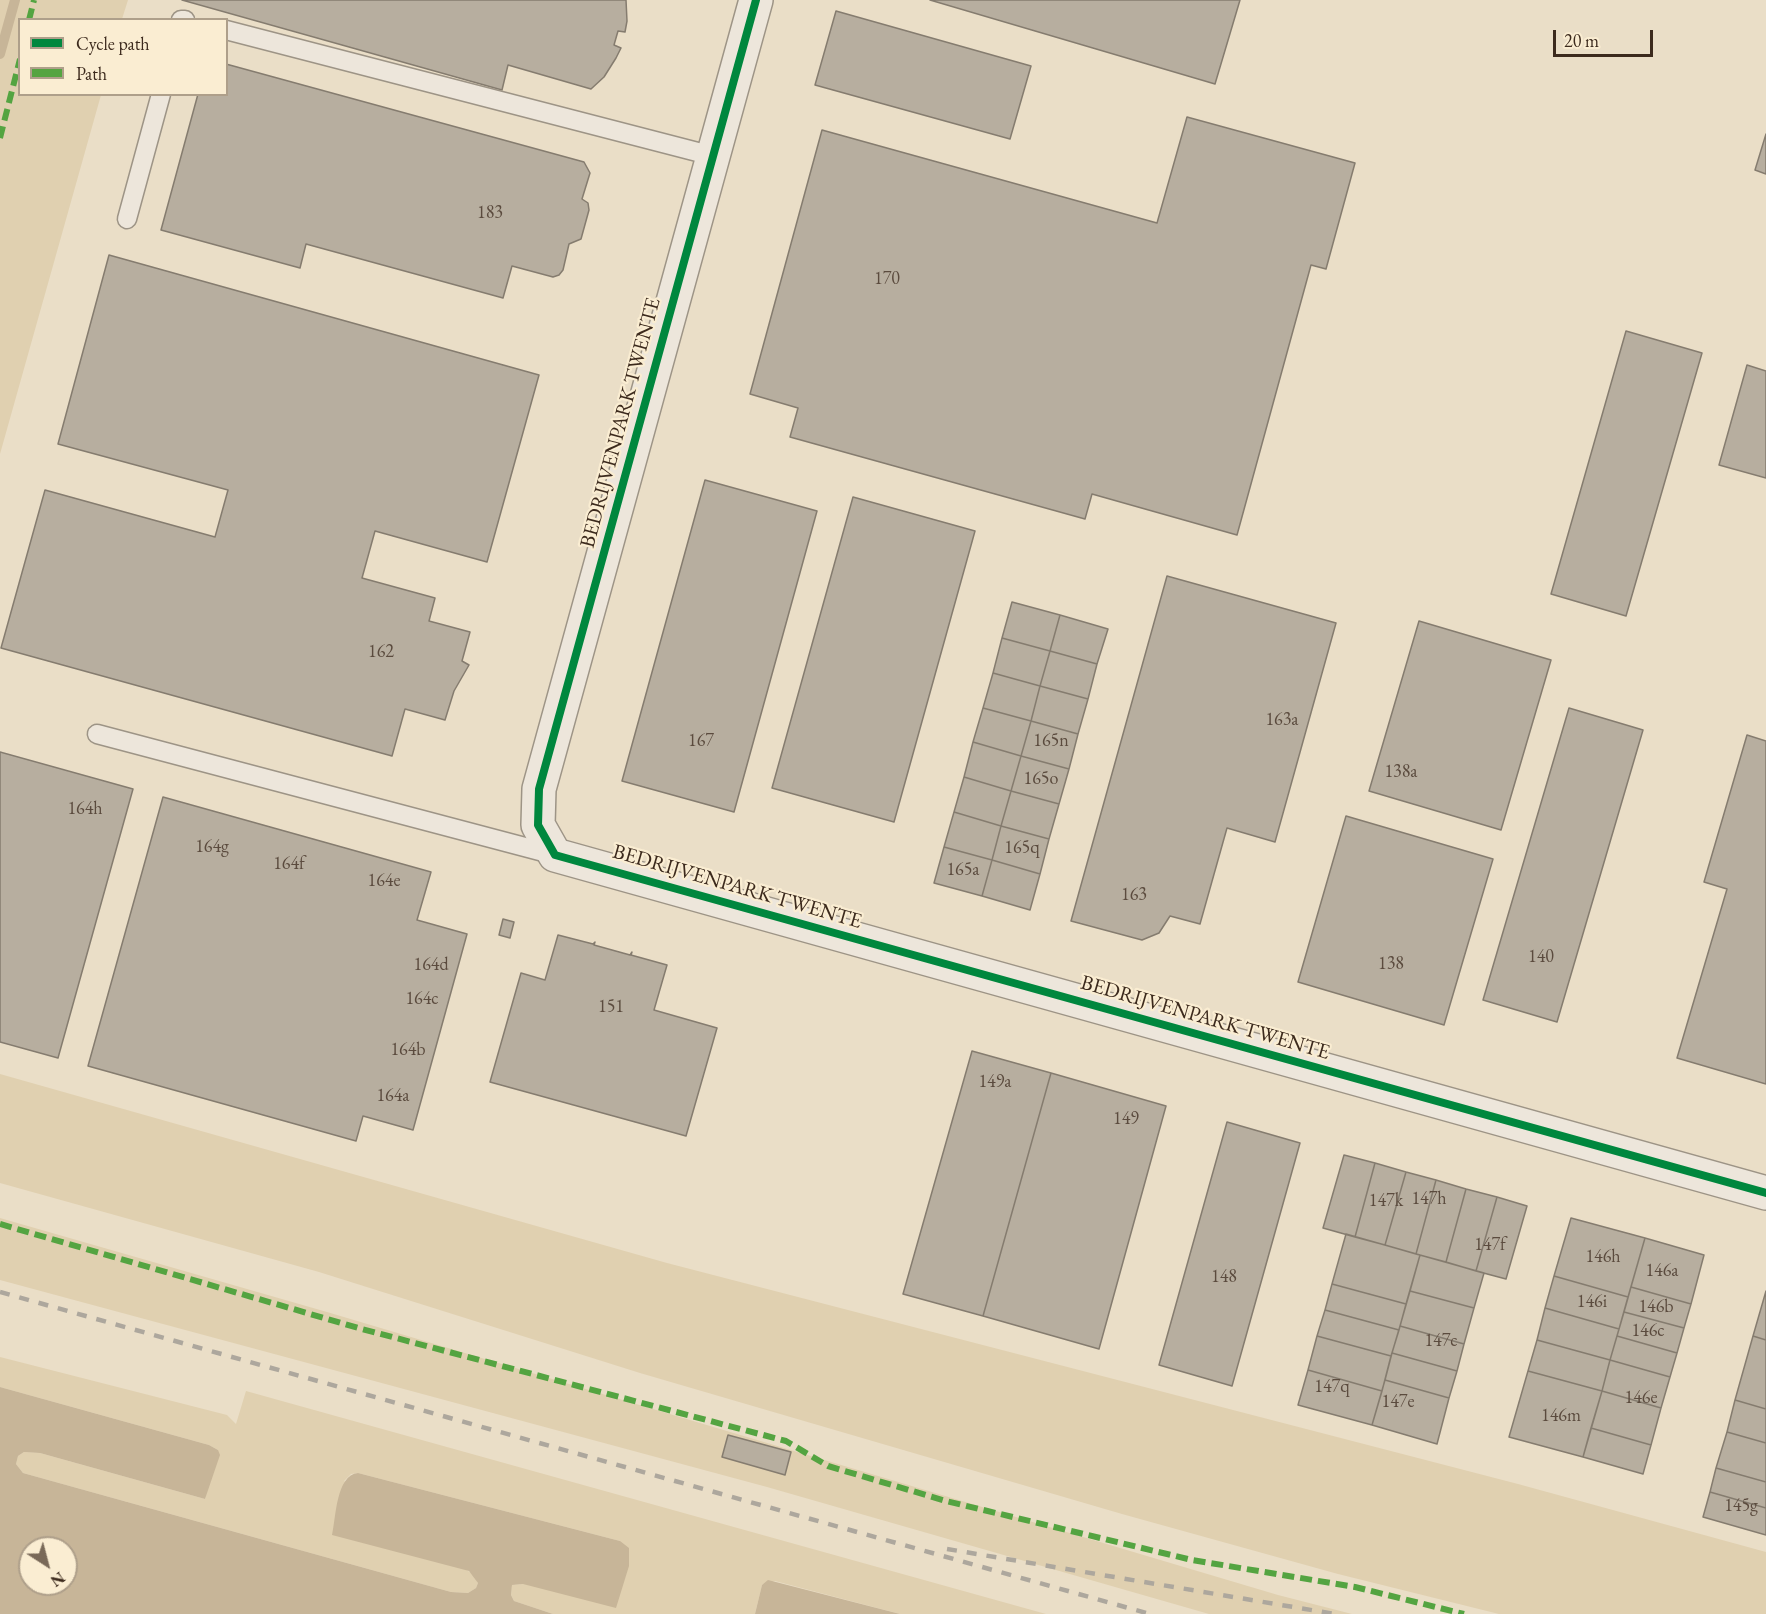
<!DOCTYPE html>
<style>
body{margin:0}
#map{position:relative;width:1766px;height:1614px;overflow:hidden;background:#eadec7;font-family:"EB Garamond",serif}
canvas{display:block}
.legend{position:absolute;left:18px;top:18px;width:210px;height:78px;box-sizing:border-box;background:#faedd2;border:2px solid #ae9f8a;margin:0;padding:8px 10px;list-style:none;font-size:18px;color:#3c2a1d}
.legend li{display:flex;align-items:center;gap:12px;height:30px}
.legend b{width:30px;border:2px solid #ae9f8a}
.north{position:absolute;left:18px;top:1536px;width:60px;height:60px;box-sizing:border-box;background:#faedd2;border:2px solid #ae9f8a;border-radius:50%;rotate:144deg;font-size:16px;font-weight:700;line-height:24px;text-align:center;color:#3c2a1d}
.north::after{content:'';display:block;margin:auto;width:21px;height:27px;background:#796958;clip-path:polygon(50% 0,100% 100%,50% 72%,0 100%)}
.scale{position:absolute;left:1553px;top:30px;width:100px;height:27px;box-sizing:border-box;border:3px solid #3c2a1d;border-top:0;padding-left:8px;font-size:18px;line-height:21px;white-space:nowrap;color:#3c2a1d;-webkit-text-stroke:4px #faedd2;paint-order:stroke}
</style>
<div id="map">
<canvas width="1766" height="1614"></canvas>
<ul class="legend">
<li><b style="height:8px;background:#00873e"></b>Cycle path</li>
<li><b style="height:8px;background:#54a441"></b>Path</li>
</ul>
<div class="north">N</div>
<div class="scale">20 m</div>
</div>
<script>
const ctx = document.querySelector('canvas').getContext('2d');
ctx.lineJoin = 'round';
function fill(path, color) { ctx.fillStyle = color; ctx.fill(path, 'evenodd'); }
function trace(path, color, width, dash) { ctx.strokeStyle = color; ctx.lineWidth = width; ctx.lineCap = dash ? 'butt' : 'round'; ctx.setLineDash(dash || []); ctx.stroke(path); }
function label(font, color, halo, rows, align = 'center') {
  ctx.font = font + ' "EB Garamond",serif'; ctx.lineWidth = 4.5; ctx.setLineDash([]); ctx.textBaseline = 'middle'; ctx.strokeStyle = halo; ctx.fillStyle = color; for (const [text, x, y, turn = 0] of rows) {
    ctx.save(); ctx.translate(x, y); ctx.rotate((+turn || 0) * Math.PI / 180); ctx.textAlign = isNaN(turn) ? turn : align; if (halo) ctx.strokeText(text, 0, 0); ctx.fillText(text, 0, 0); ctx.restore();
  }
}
fill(new Path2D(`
 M 0,0 L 128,0 L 122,19 L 20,20 L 20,94 L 101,95 L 0,454 Z
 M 0,1074 L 667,1263 L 1518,1484 L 1766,1552 L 1766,1614 L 1499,1614 L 1338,1574 L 1122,1514 L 640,1373 L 319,1272 L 0,1183 Z
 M 0,1218 L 327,1312 L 1278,1595 L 1352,1614 L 1209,1614 L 767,1487 L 0,1280 Z
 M 0,1357 L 227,1415 L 236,1424 L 246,1391 L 1046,1614 L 900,1614 L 775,1581 L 762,1585 L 755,1614 L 553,1614 L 514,1601 L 511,1595 L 512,1585 L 523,1584 L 620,1541 L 358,1473 L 351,1474 L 344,1481 L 475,1576 L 478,1583 L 476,1588 L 468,1593 L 451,1592 L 23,1473 L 16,1464 L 18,1456 L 24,1452 L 40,1453 L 205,1499 L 218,1450 L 209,1445 L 0,1387 Z`), '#e0d0b0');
fill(new Path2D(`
 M 0,1387 L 209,1445 L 218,1450 L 220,1455 L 205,1499 L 40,1453 L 24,1452 L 18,1456 L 16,1464 L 23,1473 L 451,1592 L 468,1593 L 476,1588 L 478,1583 L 469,1571 L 332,1535 C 336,1518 336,1475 358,1473 L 620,1541 L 629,1548 L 629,1566 L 616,1608 L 523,1584 L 512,1585 L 511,1595 L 514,1601 L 553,1614 L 0,1614 ZM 30,1548 L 66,1548 L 66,1584 L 30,1584 Z
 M 768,1580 L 900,1614 L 755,1614 L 762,1585 Z`), '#c7b598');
trace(new Path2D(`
 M 0,54 L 15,0`), '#c7b598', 10);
const building = new Path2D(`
 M 182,0 L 626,0 L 627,21 L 625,32 L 618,31 L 614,45 L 621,48 L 616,58 L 604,77 L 591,89 L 508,65 L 502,90 Z
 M 930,0 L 1240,0 L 1215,84 Z
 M 836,11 L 1031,66 L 1010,139 L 815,85 Z
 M 226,64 L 584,162 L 590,173 L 582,199 L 588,203 L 589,210 L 581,239 L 569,244 L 563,270 L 559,275 L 553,277 L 512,266 L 503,298 L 306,244 L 300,268 L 161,230 L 198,94 L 226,94 Z
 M 1187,117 L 1355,163 L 1326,269 L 1311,265 L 1237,535 L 1092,494 L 1085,519 L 790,437 L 798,408 L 750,394 L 822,130 L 1157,223 Z
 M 1766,134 L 1766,174 L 1755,170 Z
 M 109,255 L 539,375 L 487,562 L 375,531 L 362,578 L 435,598 L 429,621 L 470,632 L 462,661 L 469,665 L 454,691 L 445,720 L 405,709 L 392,756 L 1,648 L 45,490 L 215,537 L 228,490 L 58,444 Z
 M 1626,331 L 1702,353 L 1626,616 L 1551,594 Z
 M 1747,365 L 1766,371 L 1766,478 L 1719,465 Z
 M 705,480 L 817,511 L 734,812 L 622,781 Z
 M 853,497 L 975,531 L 894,822 L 772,788 Z
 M 1167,576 L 1336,623 L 1275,842 L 1227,828 L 1200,924 L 1170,916 L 1159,933 L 1142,940 L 1071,921 Z
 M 1012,602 L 1060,615 L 1050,651 L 1002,638 Z
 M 1060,615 L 1108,629 L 1097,664 L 1050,651 Z
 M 1419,621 L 1551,660 L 1501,830 L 1369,791 Z
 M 1002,638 L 1050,651 L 1040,686 L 993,673 Z
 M 1050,651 L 1097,664 L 1088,699 L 1040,686 Z
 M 993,673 L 1040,686 L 1031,721 L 983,708 Z
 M 1040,686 L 1088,699 L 1078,734 L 1031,721 Z
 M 983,708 L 1031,721 L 1021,756 L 973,742 Z
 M 1569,708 L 1643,730 L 1557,1022 L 1483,1000 Z
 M 1031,721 L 1078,734 L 1069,769 L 1021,756 Z
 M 1747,735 L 1766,741 L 1766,1084 L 1677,1058 L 1727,889 L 1704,882 Z
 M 973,742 L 1021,756 L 1011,791 L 964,777 Z
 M 0,752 L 133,789 L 58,1058 L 0,1042 Z
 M 1021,756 L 1069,769 L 1059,804 L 1011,791 Z
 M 964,777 L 1011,791 L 1001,826 L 954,812 Z
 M 1011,791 L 1059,804 L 1049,839 L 1001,826 Z
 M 163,797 L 431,872 L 417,920 L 467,934 L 413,1130 L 363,1116 L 356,1141 L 88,1066 Z
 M 954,812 L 1001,826 L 992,860 L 944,847 Z
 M 1346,816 L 1493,859 L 1444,1025 L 1298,982 Z
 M 1001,826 L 1049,839 L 1040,874 L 992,860 Z
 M 944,847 L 992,860 L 982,896 L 934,883 Z
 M 992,860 L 1040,874 L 1030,910 L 982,896 Z
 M 503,919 L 514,922 L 510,938 L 499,935 Z
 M 558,935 L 593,944 L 595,942 L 594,945 L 630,955 L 632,952 L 631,955 L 667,965 L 654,1010 L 717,1028 L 686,1136 L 490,1082 L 521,973 L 545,980 Z
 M 972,1051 L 1051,1073 L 983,1316 L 903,1294 Z
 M 1051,1073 L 1166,1106 L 1099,1349 L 983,1316 Z
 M 1227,1122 L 1300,1143 L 1232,1386 L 1159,1365 Z
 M 1344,1155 L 1375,1163 L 1355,1237 L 1323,1228 Z
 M 1375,1163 L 1406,1172 L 1385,1245 L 1355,1237 Z
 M 1406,1172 L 1436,1180 L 1416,1254 L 1385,1245 Z
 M 1436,1180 L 1466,1189 L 1446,1262 L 1416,1254 Z
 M 1466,1189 L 1497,1197 L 1476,1271 L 1446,1262 Z
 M 1497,1197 L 1527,1206 L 1506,1279 L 1476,1271 Z
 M 1571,1218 L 1645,1238 L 1628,1297 L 1554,1276 Z
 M 1346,1234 L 1420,1255 L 1406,1304 L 1332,1284 Z
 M 1645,1238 L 1704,1255 L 1691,1304 L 1631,1287 Z
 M 1420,1255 L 1484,1273 L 1474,1308 L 1410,1291 Z
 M 1554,1276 L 1628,1297 L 1619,1329 L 1545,1308 Z
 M 1332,1284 L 1406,1304 L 1399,1330 L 1325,1310 Z
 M 1631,1287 L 1691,1304 L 1684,1328 L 1624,1312 Z
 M 1410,1291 L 1474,1308 L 1464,1344 L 1400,1326 Z
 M 1766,1291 L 1766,1340 L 1753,1336 Z
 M 1545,1308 L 1619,1329 L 1610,1360 L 1537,1340 Z
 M 1325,1310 L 1399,1330 L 1391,1356 L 1317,1336 Z
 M 1624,1312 L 1684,1328 L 1677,1353 L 1617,1336 Z
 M 1400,1326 L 1464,1344 L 1457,1371 L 1392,1353 Z
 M 1317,1336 L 1391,1356 L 1382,1391 L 1308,1370 Z
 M 1617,1336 L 1677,1353 L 1670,1377 L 1610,1360 Z
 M 1753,1336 L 1766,1340 L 1766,1409 L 1735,1400 Z
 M 1537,1340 L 1610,1360 L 1602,1391 L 1528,1371 Z
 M 1392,1353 L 1457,1371 L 1449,1398 L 1385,1380 Z
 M 1610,1360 L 1670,1377 L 1661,1408 L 1602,1391 Z
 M 1308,1370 L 1382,1391 L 1372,1425 L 1298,1405 Z
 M 1528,1371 L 1602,1391 L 1583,1457 L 1509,1437 Z
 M 1385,1380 L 1449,1398 L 1437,1444 L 1372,1425 Z
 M 1602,1391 L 1661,1408 L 1651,1445 L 1591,1428 Z
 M 1735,1400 L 1766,1409 L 1766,1443 L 1727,1432 Z
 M 1591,1428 L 1651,1445 L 1643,1474 L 1583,1457 Z
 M 1727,1432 L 1766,1443 L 1766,1482 L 1716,1468 Z
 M 728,1435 L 791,1452 L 785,1475 L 722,1457 Z
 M 1716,1468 L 1766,1482 L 1766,1508 L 1710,1492 Z
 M 1710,1492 L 1766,1508 L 1766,1535 L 1703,1517 Z`);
fill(building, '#b7ae9f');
trace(building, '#857c6f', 1.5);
const service = new Path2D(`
 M 181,20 L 185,20
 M 226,30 L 713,156
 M 127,219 L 161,94
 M 97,734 L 555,855`);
const minor = new Path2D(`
 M 756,0 L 539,789 L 538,825 L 555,855 L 1766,1193`);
trace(service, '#9d9486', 21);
trace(minor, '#9d9486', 36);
trace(service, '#ede6db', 18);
trace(minor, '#ede6db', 33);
trace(new Path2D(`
 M 0,1292 L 1150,1614
 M 947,1549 L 1335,1614`), '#ada79d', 4.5, [10, 10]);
trace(new Path2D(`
 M 29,20 L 34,0
 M 0,138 L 20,59
 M 0,1224 L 362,1329 L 786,1441 L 828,1466 L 946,1501 L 1192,1560 L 1355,1587 L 1464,1614`), '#54a441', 6, [12, 6]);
trace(new Path2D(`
 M 756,0 L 539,789 L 538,825 L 555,855 L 1766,1193`), '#00873e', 8);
label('18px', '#5b4b3e', null, [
 ["183",490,213],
 ["170",887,279],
 ["162",381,652],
 ["163a",1282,720],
 ["167",701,741],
 ["165n",1051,741],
 ["138a",1401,772],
 ["165o",1041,779],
 ["164h",85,809],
 ["164g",212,847],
 ["165q",1022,848],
 ["164f",289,864],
 ["165a",963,870],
 ["164e",384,881],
 ["163",1134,895],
 ["140",1541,957],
 ["138",1391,964],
 ["164d",431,965],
 ["164c",422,999],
 ["151",611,1007],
 ["164b",408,1050],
 ["149a",995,1082],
 ["164a",393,1096],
 ["149",1126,1119],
 ["147h",1429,1199],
 ["147k",1386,1201],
 ["147f",1490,1245],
 ["146h",1603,1257],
 ["146a",1662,1271],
 ["148",1224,1277],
 ["146i",1592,1302],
 ["146b",1656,1307],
 ["146c",1648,1331],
 ["147c",1441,1341],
 ["147q",1332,1387],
 ["146e",1641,1398],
 ["147e",1398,1402],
 ["146m",1561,1416],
 ["145g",1741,1506]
]);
label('21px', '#3c2a1d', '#faedd2', [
 ["BEDRIJVENPARK TWENTE",621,423,-75],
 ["BEDRIJVENPARK TWENTE",737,887,16],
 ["BEDRIJVENPARK TWENTE",1205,1018,16]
]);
</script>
